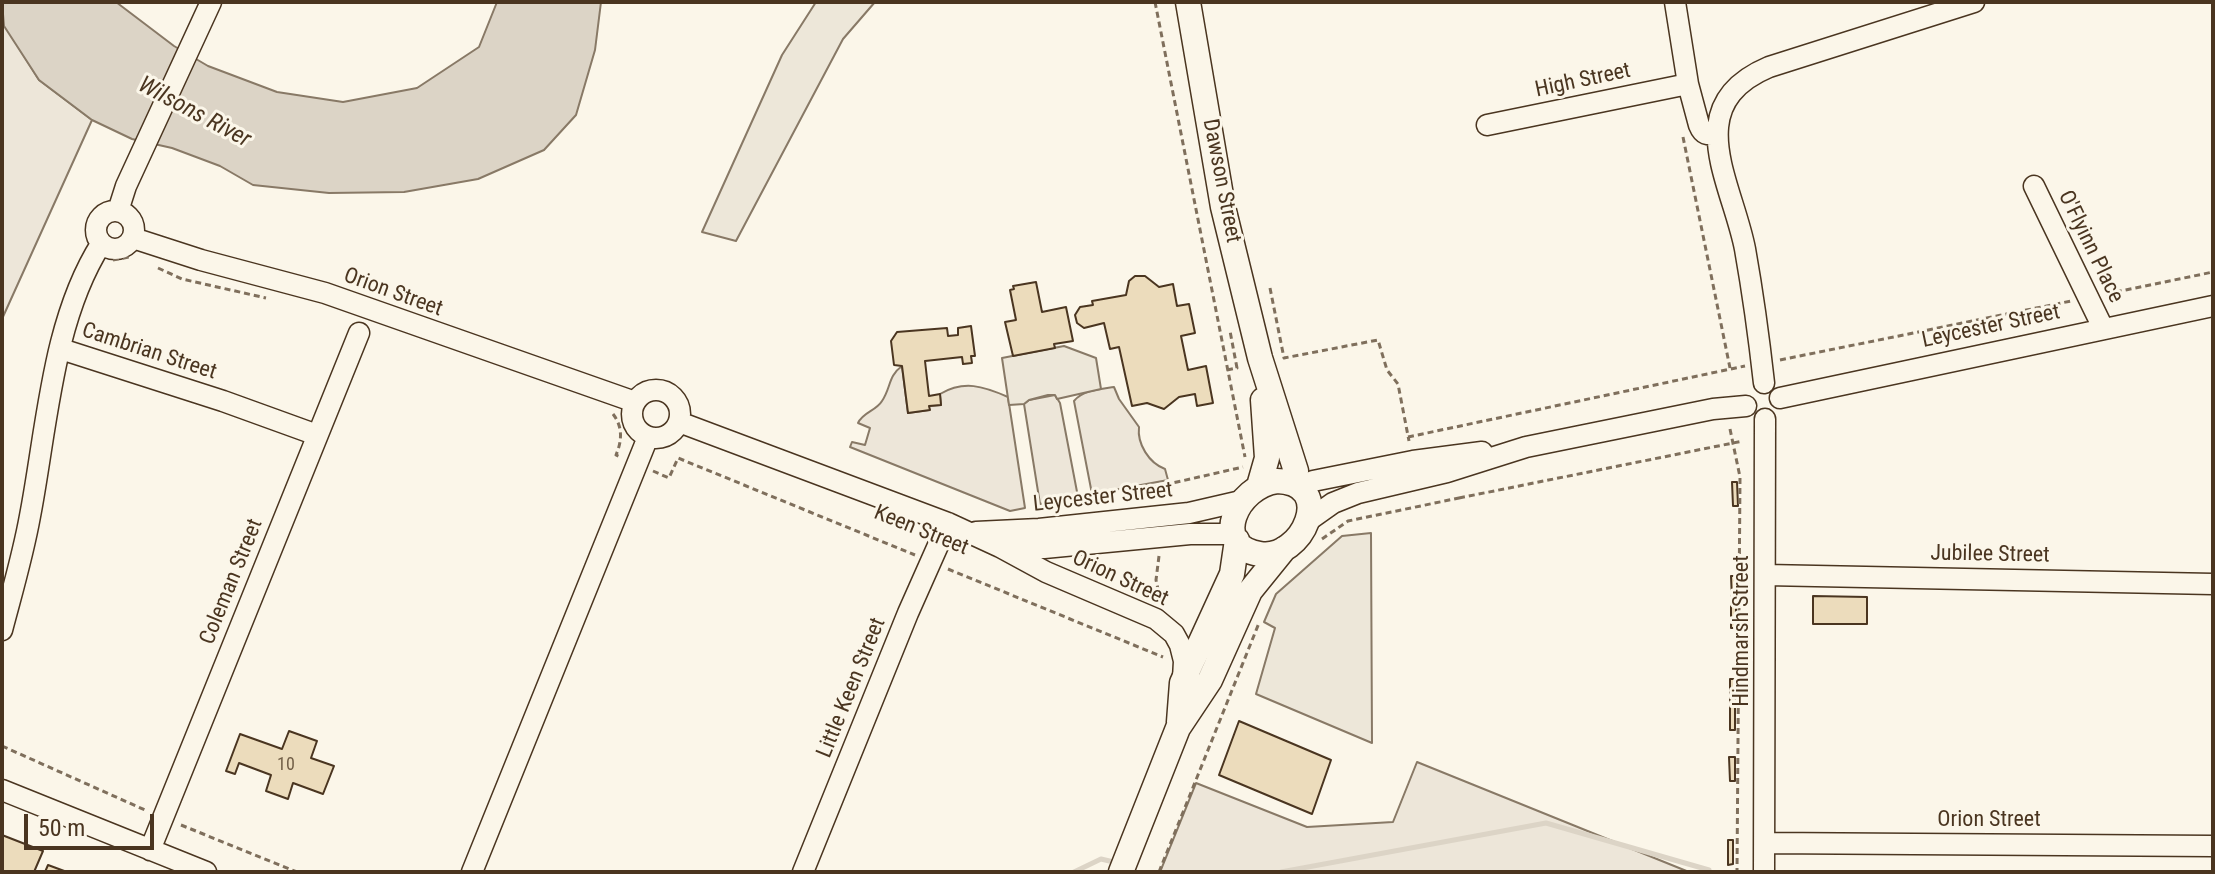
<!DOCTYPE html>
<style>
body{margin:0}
#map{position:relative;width:2215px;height:874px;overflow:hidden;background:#fbf6e9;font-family:"Roboto Condensed",sans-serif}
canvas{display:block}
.frame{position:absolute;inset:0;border:4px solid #4a3520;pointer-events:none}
.scale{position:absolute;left:24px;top:814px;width:130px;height:36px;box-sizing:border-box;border:4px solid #4a3520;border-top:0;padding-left:10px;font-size:24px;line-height:28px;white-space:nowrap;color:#4a3520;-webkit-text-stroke:6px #fbf6e9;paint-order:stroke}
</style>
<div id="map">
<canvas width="2215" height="874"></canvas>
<div class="frame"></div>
<div class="scale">50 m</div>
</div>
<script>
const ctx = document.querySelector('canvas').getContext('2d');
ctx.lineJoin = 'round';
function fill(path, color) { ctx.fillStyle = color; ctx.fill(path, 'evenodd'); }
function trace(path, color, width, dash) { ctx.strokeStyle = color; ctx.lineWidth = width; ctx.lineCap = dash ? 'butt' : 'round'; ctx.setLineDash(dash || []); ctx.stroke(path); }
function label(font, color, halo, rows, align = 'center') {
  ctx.font = font + ' "Roboto Condensed",sans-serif'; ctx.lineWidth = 6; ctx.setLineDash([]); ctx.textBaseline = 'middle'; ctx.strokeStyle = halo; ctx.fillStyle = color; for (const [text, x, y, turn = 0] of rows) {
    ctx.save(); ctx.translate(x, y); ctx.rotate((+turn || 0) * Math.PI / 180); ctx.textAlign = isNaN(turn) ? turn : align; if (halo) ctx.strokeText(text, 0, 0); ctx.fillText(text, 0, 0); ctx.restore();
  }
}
const green = new Path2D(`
 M 2,21 L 39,80 L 92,120 L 2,319 Z
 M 902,366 L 908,413 L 929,410 L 929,406 L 941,405 L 940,394 C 964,380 983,386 1008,397 L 1025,508 L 1010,511 L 850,447 L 852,442 L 865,445 L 870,428 L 858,423 C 863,412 876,411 882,401 C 891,388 888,376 902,366 Z
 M 1114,387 L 1119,399 L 1139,427 C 1137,444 1149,463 1165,469 L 1168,480 L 1092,494 L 1074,401 C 1083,390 1101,389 1114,387 Z
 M 1055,395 L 1060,403 L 1078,497 L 1040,504 L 1024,404 L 1029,400 Z
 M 1417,762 L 1689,872 L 1160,872 L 1196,783 L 1307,827 L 1393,822 Z`);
fill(green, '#ede6d9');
trace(green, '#887966', 2);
const parking = new Path2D(`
 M 816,2 L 875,2 L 843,39 L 736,241 L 702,232 L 782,55 Z
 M 1064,346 L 1096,358 L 1101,389 L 1057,399 L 1055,395 L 1048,395 L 1029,400 L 1024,404 L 1009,405 L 1002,358 Z
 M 1371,533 L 1372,743 L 1256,694 L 1275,628 L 1264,622 L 1276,594 L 1342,536 Z`);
fill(parking, '#ede7d9');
trace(parking, '#887966', 2);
const water = new Path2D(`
 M 2,2 L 116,2 L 174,46 L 208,66 L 277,92 L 343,102 L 417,88 L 479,47 L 497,2 L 601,2 L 595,50 L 576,115 L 544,150 L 478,179 L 404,192 L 329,193 L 253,185 L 220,166 L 172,148 L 132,139 L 92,120 L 39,80 L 4,26 Z`);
fill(water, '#dcd4c6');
trace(water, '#887966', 2);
trace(new Path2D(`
 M 1074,872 L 1101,859 L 1118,863
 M 1281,872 L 1546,823 L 1709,870`), '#dcd4c6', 5);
const building = new Path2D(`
 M 1135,276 L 1145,276 L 1159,287 L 1173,284 L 1177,306 L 1189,304 L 1195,333 L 1181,336 L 1188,370 L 1206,366 L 1213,403 L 1197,406 L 1195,394 L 1179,397 L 1164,409 L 1147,403 L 1132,406 L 1119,347 L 1110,349 L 1104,323 L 1084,328 L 1077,323 L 1075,315 L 1080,307 L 1093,305 L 1092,301 L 1126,295 L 1129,281 Z
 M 1036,282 L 1042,312 L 1066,307 L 1073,341 L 1054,344 L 1055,348 L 1013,356 L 1005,322 L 1016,320 L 1010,290 L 1014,289 L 1013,286 Z
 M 971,326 L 975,356 L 971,356 L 972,363 L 963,364 L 962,357 L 925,361 L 929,396 L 940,394 L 941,405 L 929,406 L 930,410 L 908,413 L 902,366 L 894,365 L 891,341 L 897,332 L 947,328 L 948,336 L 958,335 L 958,328 Z
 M 1732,482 L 1737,482 L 1738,506 L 1733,506 Z
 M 1731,576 L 1736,576 L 1737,600 L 1732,600 Z
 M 1813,596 L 1867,597 L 1867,624 L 1813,624 Z
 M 1736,603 L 1736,628 L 1731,628 L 1731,604 Z
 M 1730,679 L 1735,679 L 1736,703 L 1730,703 Z
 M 1735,705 L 1735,730 L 1730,730 L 1730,706 Z
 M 1239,721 L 1331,760 L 1312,814 L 1219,775 Z
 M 289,731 L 317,741 L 311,758 L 334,766 L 323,794 L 293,783 L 288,799 L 266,791 L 271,775 L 239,763 L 235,774 L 226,771 L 240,734 L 282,749 Z
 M 1729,757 L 1735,757 L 1735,781 L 1730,781 Z
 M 2,835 L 43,851 L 34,872 L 2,872 Z
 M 1728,840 L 1733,840 L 1733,864 L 1728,865 Z
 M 48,865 L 67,872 L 45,872 Z`);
fill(building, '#ecdcbc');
trace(building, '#4a3520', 2);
const minor = new Path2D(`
 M 1675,2 L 1688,84 L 1699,125 C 1703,135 1707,135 1717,134
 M 1487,125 L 1688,84
 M 2034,186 L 2103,328
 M96 230a19 19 0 1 1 38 0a19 19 0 1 1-38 0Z
 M 118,211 L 126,186 L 211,2
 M 133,238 L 201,260 L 325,293 L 635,402
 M 61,349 L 223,401 L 317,435
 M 1764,383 C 1759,338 1753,294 1745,249 C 1732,182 1679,105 1769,67 L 1974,2
 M632 414a24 24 0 1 1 48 0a24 24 0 1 1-48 0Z
 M 1780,398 L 2213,306
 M 679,422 L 948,523 L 1000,547 L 1046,572 L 1156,619 L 1174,634 L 1180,645 L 1184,661 L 1183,679
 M 1302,487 L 1313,481 L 1413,461 L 1482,452
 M 1309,520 L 1333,503 L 1358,493 L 1447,472 L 1526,447 L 1713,409 L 1746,406
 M 976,532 L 1039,529 L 1189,513 L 1241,501
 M 1004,547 L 1044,548 L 1190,534 L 1234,534
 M 1766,575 L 2213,584
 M 2,630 C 12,592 23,555 30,516 C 47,428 52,321 101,244
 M 2,790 L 206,872
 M 1765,843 L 2213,846
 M 150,850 L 359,333
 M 472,872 L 648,437
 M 803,872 L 908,613 L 948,523
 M 1764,872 L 1765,419`);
const major = new Path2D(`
 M 1188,2 L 1223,207 L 1260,358 L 1296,471 L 1294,483
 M 1277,481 C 1338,483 1302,561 1260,554 C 1209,546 1237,486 1277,481 Z
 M 1259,486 L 1267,458 L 1263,400
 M 1179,722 L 1182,683 L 1232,574 L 1237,540
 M 1121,872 L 1178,728 L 1210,680 L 1250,591 L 1284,549`);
trace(minor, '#4a3520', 23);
trace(major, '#4a3520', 27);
trace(new Path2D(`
 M 1155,2 L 1245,457
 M 1683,137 L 1730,368
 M 113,260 L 129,257
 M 158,268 L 182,279 L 266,298
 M 1270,288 L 1284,358 L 1378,340 L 1387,370 L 1398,384 L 1409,441
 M 2106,294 L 2213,272
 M 1780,360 L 2071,301
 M 1227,370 L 1237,368 L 1230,331
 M 613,414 C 623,427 622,441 616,455 L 620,457
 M 1730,429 L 1740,477 L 1737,872
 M 1408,437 L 1745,366
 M 653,471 L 669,478 L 678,458 L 915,555
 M 1155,487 L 1243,467
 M 1459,498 L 1743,441
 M 1322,539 L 1348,521 L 1459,498 L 1460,502
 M 1159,556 L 1156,580 L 1161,603
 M 948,569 L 1163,657
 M 2,746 L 145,810
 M 181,825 L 297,872
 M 1159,872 L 1259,623`), '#7f6f5c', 3, [6, 4]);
trace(minor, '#fbf6e9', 20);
trace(major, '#fbf6e9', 24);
label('18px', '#725f47', null, [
 ["10",286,765]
]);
label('22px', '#4a3520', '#fbf6e9', [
 ["High Street",1583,81,-12],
 ["Dawson Street",1221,181,79],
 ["O'Flyinn Place",2090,247,64],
 ["Orion Street",393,293,20],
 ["Leycester Street",1991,327,-12],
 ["Cambrian Street",149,352,18],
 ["Leycester Street",1103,498,-6],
 ["Keen Street",921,531,22],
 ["Jubilee Street",1990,555,1],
 ["Orion Street",1120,579,25],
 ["Coleman Street",232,582,-68],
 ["Hindmarsh Street",1742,631,-90],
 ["Little Keen Street",852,688,-68],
 ["Orion Street",1989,820]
]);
label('italic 24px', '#4a3520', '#fbf6e9', [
 ["Wilsons River",194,113,28]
]);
</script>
